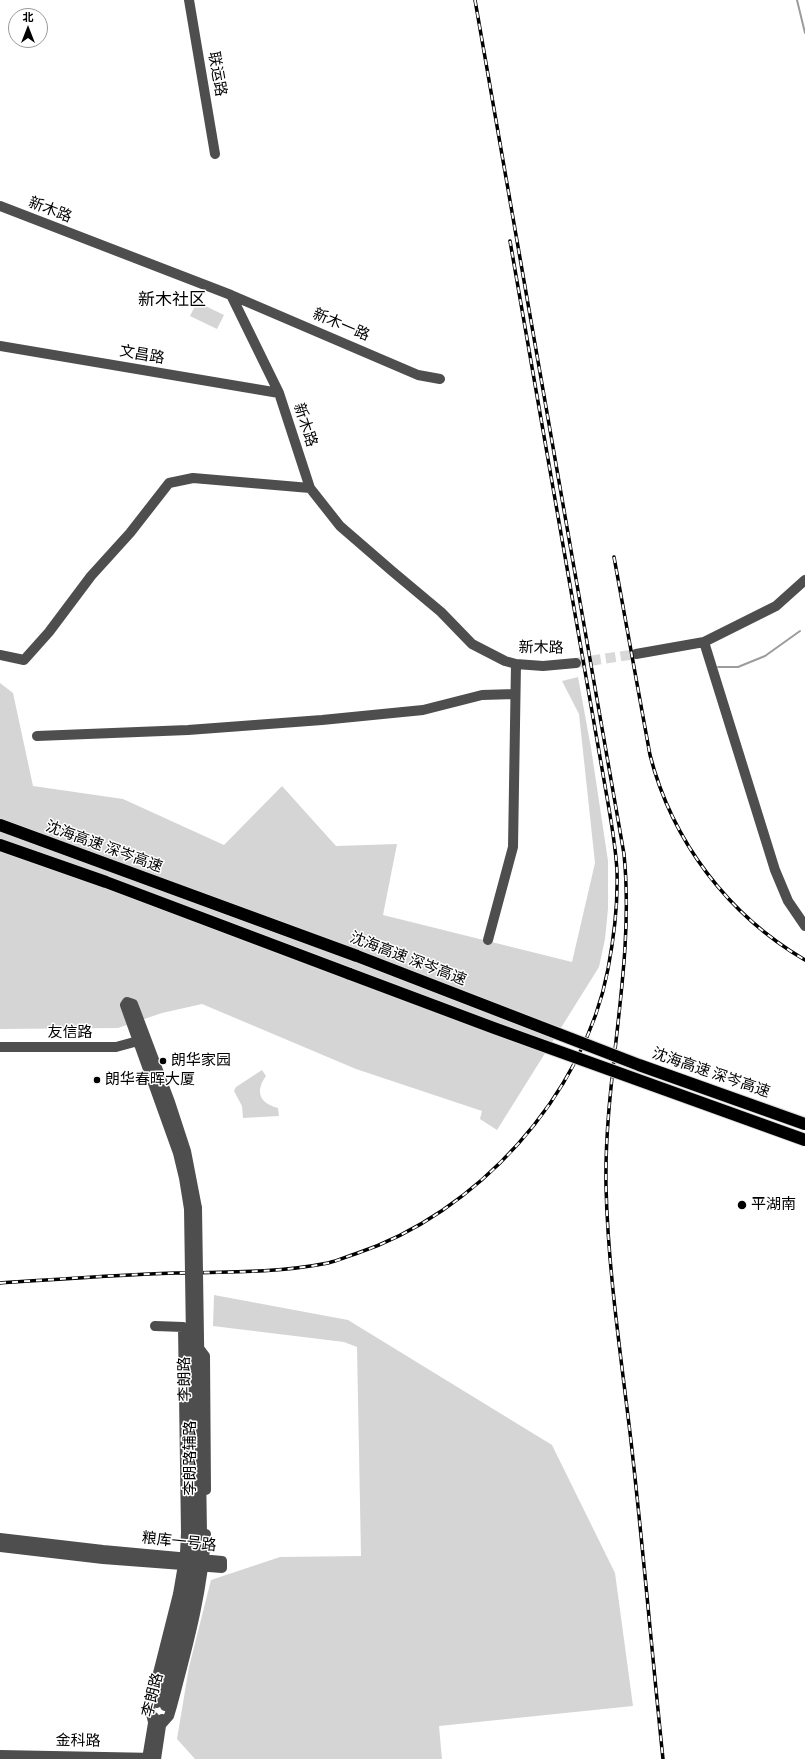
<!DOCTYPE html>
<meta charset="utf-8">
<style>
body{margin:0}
#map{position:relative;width:805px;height:1759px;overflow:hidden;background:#fff;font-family:"PT Sans Narrow","Noto Sans SC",sans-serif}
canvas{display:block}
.north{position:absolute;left:8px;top:8px;width:40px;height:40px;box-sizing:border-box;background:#fff;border:1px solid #999;border-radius:50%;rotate:0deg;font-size:11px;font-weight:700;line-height:16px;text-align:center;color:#000}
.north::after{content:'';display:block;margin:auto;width:14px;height:18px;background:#000;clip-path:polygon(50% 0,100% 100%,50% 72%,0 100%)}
</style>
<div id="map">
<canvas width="805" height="1759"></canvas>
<div class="north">北</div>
</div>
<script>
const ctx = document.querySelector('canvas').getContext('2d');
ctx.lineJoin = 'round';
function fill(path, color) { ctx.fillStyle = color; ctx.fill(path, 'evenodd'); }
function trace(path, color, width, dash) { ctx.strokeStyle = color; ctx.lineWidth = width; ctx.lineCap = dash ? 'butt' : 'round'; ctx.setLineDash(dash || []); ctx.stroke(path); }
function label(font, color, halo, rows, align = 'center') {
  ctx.font = font + ' "PT Sans Narrow","Noto Sans SC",sans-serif'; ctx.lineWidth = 3; ctx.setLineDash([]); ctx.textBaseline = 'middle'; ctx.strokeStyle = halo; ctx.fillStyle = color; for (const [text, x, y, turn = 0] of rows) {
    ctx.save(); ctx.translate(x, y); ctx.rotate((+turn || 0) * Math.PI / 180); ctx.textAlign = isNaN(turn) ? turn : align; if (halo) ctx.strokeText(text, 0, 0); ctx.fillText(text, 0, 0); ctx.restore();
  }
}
fill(new Path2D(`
 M 197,302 L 224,315 L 217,329 L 190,316 Z
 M 578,677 L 591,748 L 608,861 L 608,909 L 605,939 L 599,967 L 497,1130 L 480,1119 L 482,1111 L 356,1069 L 202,1004 L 162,1013 L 118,1028 L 0,1029 L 0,683 L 13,693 L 33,786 L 123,799 L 224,845 L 282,786 L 336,846 L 397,844 L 383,915 L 572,962 L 595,863 L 579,714 L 562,681 Z
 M 262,1070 L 266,1076 C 255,1091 259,1103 278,1108 L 279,1116 L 243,1118 L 242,1106 L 234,1091 L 236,1087 Z
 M 214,1295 L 348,1320 L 552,1445 L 615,1573 L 633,1706 L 439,1726 L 442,1759 L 195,1759 L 177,1739 L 189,1667 L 211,1580 L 280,1557 L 361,1556 L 357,1347 L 344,1342 L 213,1326 Z`), '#d5d5d5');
trace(new Path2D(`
 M 797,0 L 805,33
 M 718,667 L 738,667 L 765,656 L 800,631`), '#9c9c9c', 2);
trace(new Path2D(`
 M 576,663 L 636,654`), '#d9d9d9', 10, [10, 5]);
const highway = new Path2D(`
 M 0,825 L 357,956
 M 0,845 L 106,882 L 350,974`);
trace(highway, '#dbdbdb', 14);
trace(new Path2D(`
 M 189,0 L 215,154
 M 0,206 L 231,295 L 418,375 L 440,379
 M 231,295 L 279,393 L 310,488 L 340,526 L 392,571 L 441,612 L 472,644 L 505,661 L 516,664 L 543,666 L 576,663
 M 0,346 L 279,393
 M 704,642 L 775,870 L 788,901 L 805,926
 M 636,654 L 704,642 L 776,606 L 805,580
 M 0,655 L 24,660 L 49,632 L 91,576 L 130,533 L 169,483 L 193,478 L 310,488
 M 37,736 L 188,730 L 322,720 L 423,710 L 482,695 L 515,694
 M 488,940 L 513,847 L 516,664
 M 0,1047 L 116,1047 L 138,1041
 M 189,1209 L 184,1178 L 178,1153 L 125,1005 L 127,1002 L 133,1004 L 170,1102 L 186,1151 L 197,1208
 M 155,1326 L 183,1327
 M 183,1327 L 205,1356 L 206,1490
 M 0,1538 L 103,1550 L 222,1561 L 222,1568 L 103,1559 L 0,1547
 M 153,1722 L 150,1710 L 151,1701 L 178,1594 L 185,1553 L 186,1533 L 183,1327
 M 161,1725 L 169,1716 L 172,1706 C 187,1649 203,1593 206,1534
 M 0,1755 L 156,1758
 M 147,1759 L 154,1717
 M 156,1759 L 162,1719`), '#4e4e4e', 10);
trace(highway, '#000', 12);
const rail = new Path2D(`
 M 475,0 L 624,854 C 635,965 604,1075 606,1186 C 608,1271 621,1356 631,1441 C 643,1547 652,1653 663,1759
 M 614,557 L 650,755 C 672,841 728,915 805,960
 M 0,1283 C 59,1279 117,1275 176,1273 C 227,1272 278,1273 328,1263 C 337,1261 346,1257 355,1254 C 476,1214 584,1096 608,969 C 614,937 618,904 617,872 C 616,849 612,826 608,803 L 510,241`);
trace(rail, '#000', 3.5);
trace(rail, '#fff', 2, [6]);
const highwayBridge = new Path2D(`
 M 357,956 L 639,1065 L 805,1124
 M 350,974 L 494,1028 L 805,1140`);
trace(highwayBridge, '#dbdbdb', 14, []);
trace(new Path2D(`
 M 157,1703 L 185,1596 L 194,1533 L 189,1209
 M 165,1706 C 180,1649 198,1592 202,1533 L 197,1208`), '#4e4e4e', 10);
trace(highwayBridge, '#000', 12);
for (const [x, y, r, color] of [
 [163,1061,4,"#000"],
 [97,1080,4,"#000"],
 [742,1205,5,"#000"]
]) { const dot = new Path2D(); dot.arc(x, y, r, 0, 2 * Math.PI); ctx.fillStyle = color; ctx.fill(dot); trace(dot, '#fff', 1.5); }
label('15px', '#000', '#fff', [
 ["联运路",217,74,80],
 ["新木路",50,210,21],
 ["新木一路",341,325,23],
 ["文昌路",142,355,10],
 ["新木路",305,425,72],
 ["新木路",541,648,1],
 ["沈海高速 深岑高速",104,847,20],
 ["沈海高速 深岑高速",408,959,21],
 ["友信路",70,1033],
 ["沈海高速 深岑高速",711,1073,19],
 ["李朗路",185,1379,-91],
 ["李朗路辅路",191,1458,-90],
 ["粮库一号路",179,1542,6],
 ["李朗路",153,1695,-76],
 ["金科路",78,1741,1]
]);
label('15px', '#000', '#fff', [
 ["朗华家园",171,1061],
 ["朗华春晖大厦",105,1080],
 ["平湖南",751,1205]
], 'left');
label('17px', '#000', '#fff', [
 ["新木社区",172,300]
]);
</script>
